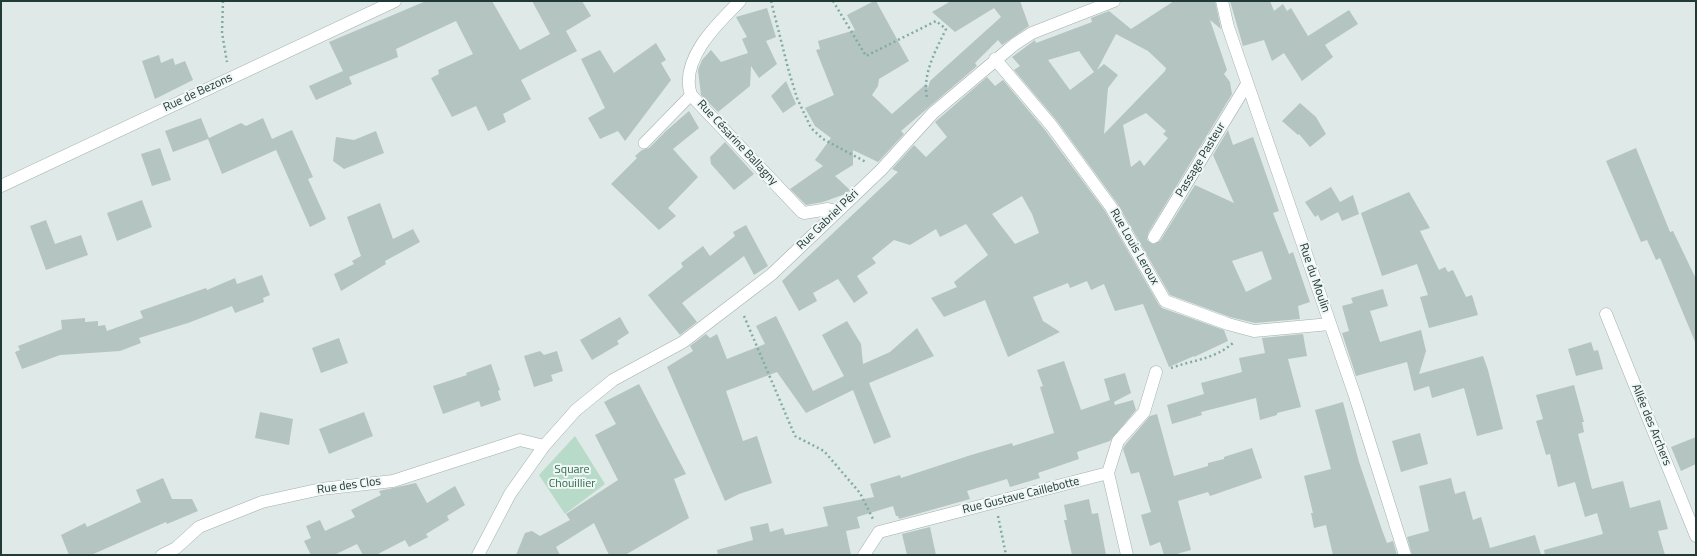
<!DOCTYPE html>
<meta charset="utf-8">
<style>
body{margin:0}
#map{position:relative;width:1697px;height:556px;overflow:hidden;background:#dfe9e7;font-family:"Titillium Web",sans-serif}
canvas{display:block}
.frame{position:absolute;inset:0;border:2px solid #213937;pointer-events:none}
</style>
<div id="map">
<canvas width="1697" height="556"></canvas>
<div class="frame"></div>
</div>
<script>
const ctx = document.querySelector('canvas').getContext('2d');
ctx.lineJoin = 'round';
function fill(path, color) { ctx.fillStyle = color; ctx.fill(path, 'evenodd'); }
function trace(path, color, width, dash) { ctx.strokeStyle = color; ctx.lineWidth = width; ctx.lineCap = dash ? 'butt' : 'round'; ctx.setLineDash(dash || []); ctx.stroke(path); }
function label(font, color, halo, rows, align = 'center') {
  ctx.font = font + ' "Titillium Web",sans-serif'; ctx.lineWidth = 4; ctx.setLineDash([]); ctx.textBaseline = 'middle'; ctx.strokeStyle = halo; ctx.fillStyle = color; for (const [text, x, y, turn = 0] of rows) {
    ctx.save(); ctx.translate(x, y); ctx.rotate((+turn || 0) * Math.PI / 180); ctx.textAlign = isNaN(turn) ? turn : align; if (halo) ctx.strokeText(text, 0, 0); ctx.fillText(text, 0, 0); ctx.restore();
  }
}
fill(new Path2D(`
 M 575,436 L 605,484 L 565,514 L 539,475 Z`), '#b8dac8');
fill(new Path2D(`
 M 426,1 L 492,1 L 520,50 L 550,34 L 532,1 L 582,1 L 591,16 L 566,31 L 577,51 L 521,80 L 531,99 L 503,114 L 506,122 L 488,131 L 476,106 L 452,117 L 431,78 L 439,74 L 438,70 L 473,54 L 456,21 L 396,49 L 398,57 L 349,77 L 352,84 L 316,100 L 309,86 L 343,71 L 329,42 Z
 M 874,1 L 876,1 L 909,61 L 879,79 L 878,86 L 872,95 L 892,114 L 926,84 L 928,88 L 930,81 L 1001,17 L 994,8 L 955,32 L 932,12 L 951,1 L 1020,1 L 1029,26 L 1002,45 L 998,40 L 975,63 L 977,66 L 901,131 L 904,134 L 878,162 L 853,150 L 853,165 L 835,176 L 850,190 L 845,194 L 823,202 L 806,205 L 790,189 L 823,166 L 815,160 L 831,138 L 815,126 L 805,108 L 834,95 L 816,50 L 820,49 L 818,41 L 855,30 L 847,15 Z
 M 1174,1 L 1215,1 L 1221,29 L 1210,20 L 1227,70 L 1224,74 L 1230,82 L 1232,94 L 1148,233 L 1147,240 L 1153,244 L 1160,241 L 1195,185 L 1234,203 L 1213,155 L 1228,130 L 1233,145 L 1253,137 L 1279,211 L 1273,213 L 1289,254 L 1293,252 L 1310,302 L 1298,306 L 1300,319 L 1255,323 L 1230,317 L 1170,295 L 1117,203 L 1057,121 L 1014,70 L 1020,66 L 1012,57 L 1035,40 L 1036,43 L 1092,22 L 1091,18 L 1109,11 L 1131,29 ZM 1116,34 L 1148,51 L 1166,68 L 1165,71 L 1104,134 L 1108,88 L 1118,75 L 1104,64 L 1097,70 ZM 1079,51 L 1094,72 L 1070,90 L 1048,60 ZM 1146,113 L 1166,131 L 1163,134 L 1168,138 L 1144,166 L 1140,160 L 1131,167 L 1123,125 ZM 1262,251 L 1272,279 L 1246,292 L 1232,261 Z
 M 1230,1 L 1270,1 L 1274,11 L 1283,4 L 1287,11 L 1291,8 L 1308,36 L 1349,10 L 1358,24 L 1325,45 L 1333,57 L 1302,81 L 1284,53 L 1272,61 L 1264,40 L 1243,46 Z
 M 767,8 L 776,37 L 766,41 L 777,64 L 759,78 L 751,66 L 750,86 L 718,112 L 701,95 L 698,70 L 702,60 L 711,50 L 721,62 L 748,53 L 742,39 L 747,37 L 736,17 Z
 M 656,43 L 666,60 L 661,63 L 671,80 L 625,141 L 618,131 L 600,139 L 588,118 L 605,108 L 581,59 L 600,50 L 614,73 Z
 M 159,55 L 161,63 L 173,58 L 175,65 L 185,61 L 193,80 L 155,99 L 142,61 Z
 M 987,77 L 995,86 L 1003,80 L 1045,130 L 1105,211 L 1159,305 L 1162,308 L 1224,330 L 1228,341 L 1194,357 L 1194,356 L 1169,367 L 1143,304 L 1115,311 L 1104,284 L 1091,290 L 1087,281 L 1070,288 L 1068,283 L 1033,297 L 1043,321 L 1060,332 L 1008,357 L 985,300 L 944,317 L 931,298 L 957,287 L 954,282 L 988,255 L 966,224 L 940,237 L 936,229 L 910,245 L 894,240 L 872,258 L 876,263 L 857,276 L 868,293 L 854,303 L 838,279 L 813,293 L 817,301 L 799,311 L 782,281 L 898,172 L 892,169 L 914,145 L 926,157 L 947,137 L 935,122 ZM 1022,196 L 1032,214 L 1039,233 L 1015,244 L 992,214 Z
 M 786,81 L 796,104 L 783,113 L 771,96 Z
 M 1300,103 L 1316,117 L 1326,134 L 1310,147 L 1299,134 L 1298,135 L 1282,121 Z
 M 689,111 L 699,128 L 673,149 L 698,177 L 668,208 L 676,216 L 659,230 L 611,184 L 637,158 L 635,156 L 642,150 L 649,148 L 667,130 Z
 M 201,118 L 209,138 L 241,123 L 246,126 L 263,118 L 272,139 L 292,130 L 313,177 L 308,179 L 326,219 L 310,227 L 273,143 L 276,150 L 222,174 L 208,139 L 173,152 L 165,131 Z
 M 376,131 L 384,153 L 344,169 L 333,161 L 336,137 L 354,140 Z
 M 725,142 L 754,174 L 734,190 L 711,164 L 710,157 Z
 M 160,148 L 171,180 L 152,186 L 141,154 Z
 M 1636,148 L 1670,232 L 1673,231 L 1696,279 L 1696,344 L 1660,258 L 1656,260 L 1647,240 L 1641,242 L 1606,161 Z
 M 1331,187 L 1340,202 L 1353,195 L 1359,214 L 1342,221 L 1338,212 L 1321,221 L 1318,215 L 1315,217 L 1305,202 Z
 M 1409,192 L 1430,228 L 1420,231 L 1439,270 L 1445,267 L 1448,272 L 1453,270 L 1466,297 L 1472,295 L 1478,315 L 1429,328 L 1420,297 L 1428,295 L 1417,264 L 1382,276 L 1361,213 Z
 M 142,200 L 152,227 L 117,241 L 107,213 Z
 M 380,203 L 393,239 L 413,229 L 420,242 L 385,261 L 386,264 L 341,291 L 334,274 L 354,264 L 352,261 L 361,256 L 347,217 Z
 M 46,220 L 55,244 L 81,235 L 88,255 L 46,270 L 30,226 Z
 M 746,225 L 768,266 L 754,275 L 744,256 L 682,303 L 697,322 L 680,335 L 648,295 L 683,267 L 681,263 L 703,246 L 710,256 L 735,236 L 733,232 Z
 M 262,275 L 270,295 L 263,298 L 264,302 L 235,313 L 232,306 L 188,323 L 139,338 L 141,343 L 120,351 L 60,355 L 22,369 L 15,352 L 20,350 L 18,346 L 62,329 L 61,320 L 85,318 L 85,322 L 98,321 L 98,326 L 105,325 L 107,331 L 143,318 L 140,311 L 206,288 L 207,290 L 235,278 L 237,284 Z
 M 1383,289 L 1388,306 L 1370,311 L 1380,342 L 1421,330 L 1426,351 L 1419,374 L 1483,356 L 1488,370 L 1503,429 L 1477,436 L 1464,388 L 1432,398 L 1429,386 L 1414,391 L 1407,362 L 1356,376 L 1342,333 L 1349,331 L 1342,306 L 1353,303 L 1351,298 Z
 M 776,316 L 813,391 L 844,376 L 822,335 L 847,321 L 861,344 L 863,364 L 890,352 L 917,328 L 934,356 L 869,383 L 891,437 L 874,444 L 853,390 L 806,413 L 777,372 L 726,391 L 743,441 L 757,436 L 772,483 L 739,494 L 725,501 L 667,367 L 693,351 L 690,346 L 706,334 L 710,338 L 717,334 L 727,359 L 765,344 L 756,326 Z
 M 620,317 L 629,333 L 617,341 L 619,344 L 592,360 L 580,340 Z
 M 1303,334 L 1307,356 L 1288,359 L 1301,407 L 1277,413 L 1277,415 L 1260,420 L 1256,398 L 1201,412 L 1202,415 L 1172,424 L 1167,405 L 1204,394 L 1201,383 L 1242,372 L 1239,358 L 1265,353 L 1262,338 Z
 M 339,338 L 348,363 L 321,373 L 312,348 Z
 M 1591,342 L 1594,351 L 1598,350 L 1603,369 L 1576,376 L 1568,349 Z
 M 540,351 L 544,355 L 557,351 L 563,371 L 551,375 L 553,381 L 534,387 L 524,356 Z
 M 1064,361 L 1081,410 L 1110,400 L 1104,379 L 1125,373 L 1131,393 L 1114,402 L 1115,405 L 1133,400 L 1136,410 L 1110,441 L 1077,452 L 1079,459 L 1038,473 L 1040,478 L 1010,487 L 1007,479 L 967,491 L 970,499 L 899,519 L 898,516 L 896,516 L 893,506 L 857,517 L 860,528 L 846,531 L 851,555 L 718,555 L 717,550 L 753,540 L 750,527 L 768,523 L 770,532 L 783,528 L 785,535 L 828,526 L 823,507 L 874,497 L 870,484 L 900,475 L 901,478 L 971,455 L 1012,443 L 1013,446 L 1054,433 L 1040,387 L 1043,386 L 1037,370 Z
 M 491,364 L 500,390 L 498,391 L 501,400 L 481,407 L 479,401 L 443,414 L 433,386 L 467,375 L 466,373 Z
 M 639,384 L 686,474 L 674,479 L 689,518 L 625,555 L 609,555 L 594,523 L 556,547 L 560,555 L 516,555 L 525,533 L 532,531 L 540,536 L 570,520 L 566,514 L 618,480 L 595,435 L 616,424 L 604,402 Z
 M 1574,385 L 1584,422 L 1582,422 L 1584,432 L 1578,434 L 1592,489 L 1623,481 L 1630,508 L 1660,500 L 1668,529 L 1658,531 L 1665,555 L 1545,555 L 1544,550 L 1603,534 L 1597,513 L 1585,517 L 1575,482 L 1558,487 L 1550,454 L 1546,455 L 1536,421 L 1543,419 L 1536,395 Z
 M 1343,402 L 1359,462 L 1382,530 L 1387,543 L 1393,541 L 1397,555 L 1333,555 L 1326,525 L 1314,528 L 1311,513 L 1313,513 L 1304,476 L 1331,469 L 1315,410 Z
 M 260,412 L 293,419 L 289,445 L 255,438 Z
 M 364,412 L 373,436 L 329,454 L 319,429 Z
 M 1157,414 L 1174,476 L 1208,466 L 1208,463 L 1224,459 L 1224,457 L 1252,448 L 1262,478 L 1210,496 L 1208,492 L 1178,501 L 1191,550 L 1173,555 L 1164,555 L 1160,542 L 1150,546 L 1141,515 L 1151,512 L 1139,472 L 1131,474 L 1123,449 L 1125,445 L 1150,416 Z
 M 1420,433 L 1428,464 L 1401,472 L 1392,441 Z
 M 1696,437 L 1696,464 L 1681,471 L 1671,447 Z
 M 163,478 L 172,499 L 192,499 L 198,511 L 167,524 L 166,522 L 91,555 L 69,555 L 61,535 L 85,523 L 87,527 L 141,502 L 136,490 Z
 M 1451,478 L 1455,494 L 1465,491 L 1473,520 L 1481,517 L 1490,548 L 1535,535 L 1541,555 L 1412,555 L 1407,537 L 1429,531 L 1419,486 Z
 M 416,483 L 427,503 L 455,486 L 465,505 L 447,516 L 449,520 L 426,534 L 428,537 L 409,547 L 405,540 L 376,555 L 363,555 L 357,544 L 334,555 L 311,555 L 304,541 L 311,538 L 306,526 L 320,520 L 325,531 L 355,517 L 351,510 L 381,495 L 379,491 Z
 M 1089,499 L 1092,514 L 1098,513 L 1106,555 L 1072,555 L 1064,520 L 1067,520 L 1064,505 Z
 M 930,527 L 936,555 L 907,555 L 902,534 Z`), '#b4c4c0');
const lane = new Path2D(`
 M 644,143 L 691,95`);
const street = new Path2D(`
 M 740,1 C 717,24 679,60 691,95 L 802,212 L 804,213 L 828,209 L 837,211
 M 1222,1 L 1228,27 L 1355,396 L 1405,555
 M 995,59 L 1051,125 L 1111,207 L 1165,301 L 1228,324 L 1254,331 L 1330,324
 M 1,186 L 395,1
 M 1154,237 L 1247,84
 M 1606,314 L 1696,536
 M 1108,473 L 1118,441 L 1144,412 L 1156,372
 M 162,555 L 176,548 L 199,527 L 262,502 L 321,489 L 393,481 L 520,440 L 544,446
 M 478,555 L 510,494 L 544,446 L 576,410 L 613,380 L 683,342 L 772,274 L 881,170 L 933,113 L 1015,44 L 1032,33 L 1114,1
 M 864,555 L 879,532 L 1108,473 L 1127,555`);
trace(lane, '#a2b1af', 12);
trace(street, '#a2b1af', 13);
trace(new Path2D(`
 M 223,1 L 222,33 L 227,62
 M 771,1 L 789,72 L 797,98 L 811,128 L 823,139 L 866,162
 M 833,1 L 866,56 L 936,21 L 946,29 C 936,50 922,74 927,98
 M 744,316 L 795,436 L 824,451 L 860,493 L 873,519
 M 1171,368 C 1193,360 1216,359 1234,342
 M 998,516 L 1006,555`), '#80aca6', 2.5, [2, 3]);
trace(lane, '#fff', 11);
trace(street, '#fff', 12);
label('12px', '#213937', '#eff6f4', [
 ["Rue de Bezons",198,93,-25],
 ["Rue Césarine Ballagny",737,143,47],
 ["Passage Pasteur",1201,160,-59],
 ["Rue Gabriel Péri",828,220,-44],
 ["Rue Louis Leroux",1134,247,60],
 ["Rue du Moulin",1314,278,71],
 ["Allée des Archers",1651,425,68],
 ["Rue des Clos",349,486,-8],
 ["Rue Gustave Caillebotte",1021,496,-14]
]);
label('12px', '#2d6d52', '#eff6f4', [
 ["Square",572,470],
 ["Chouillier",572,484]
]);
</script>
